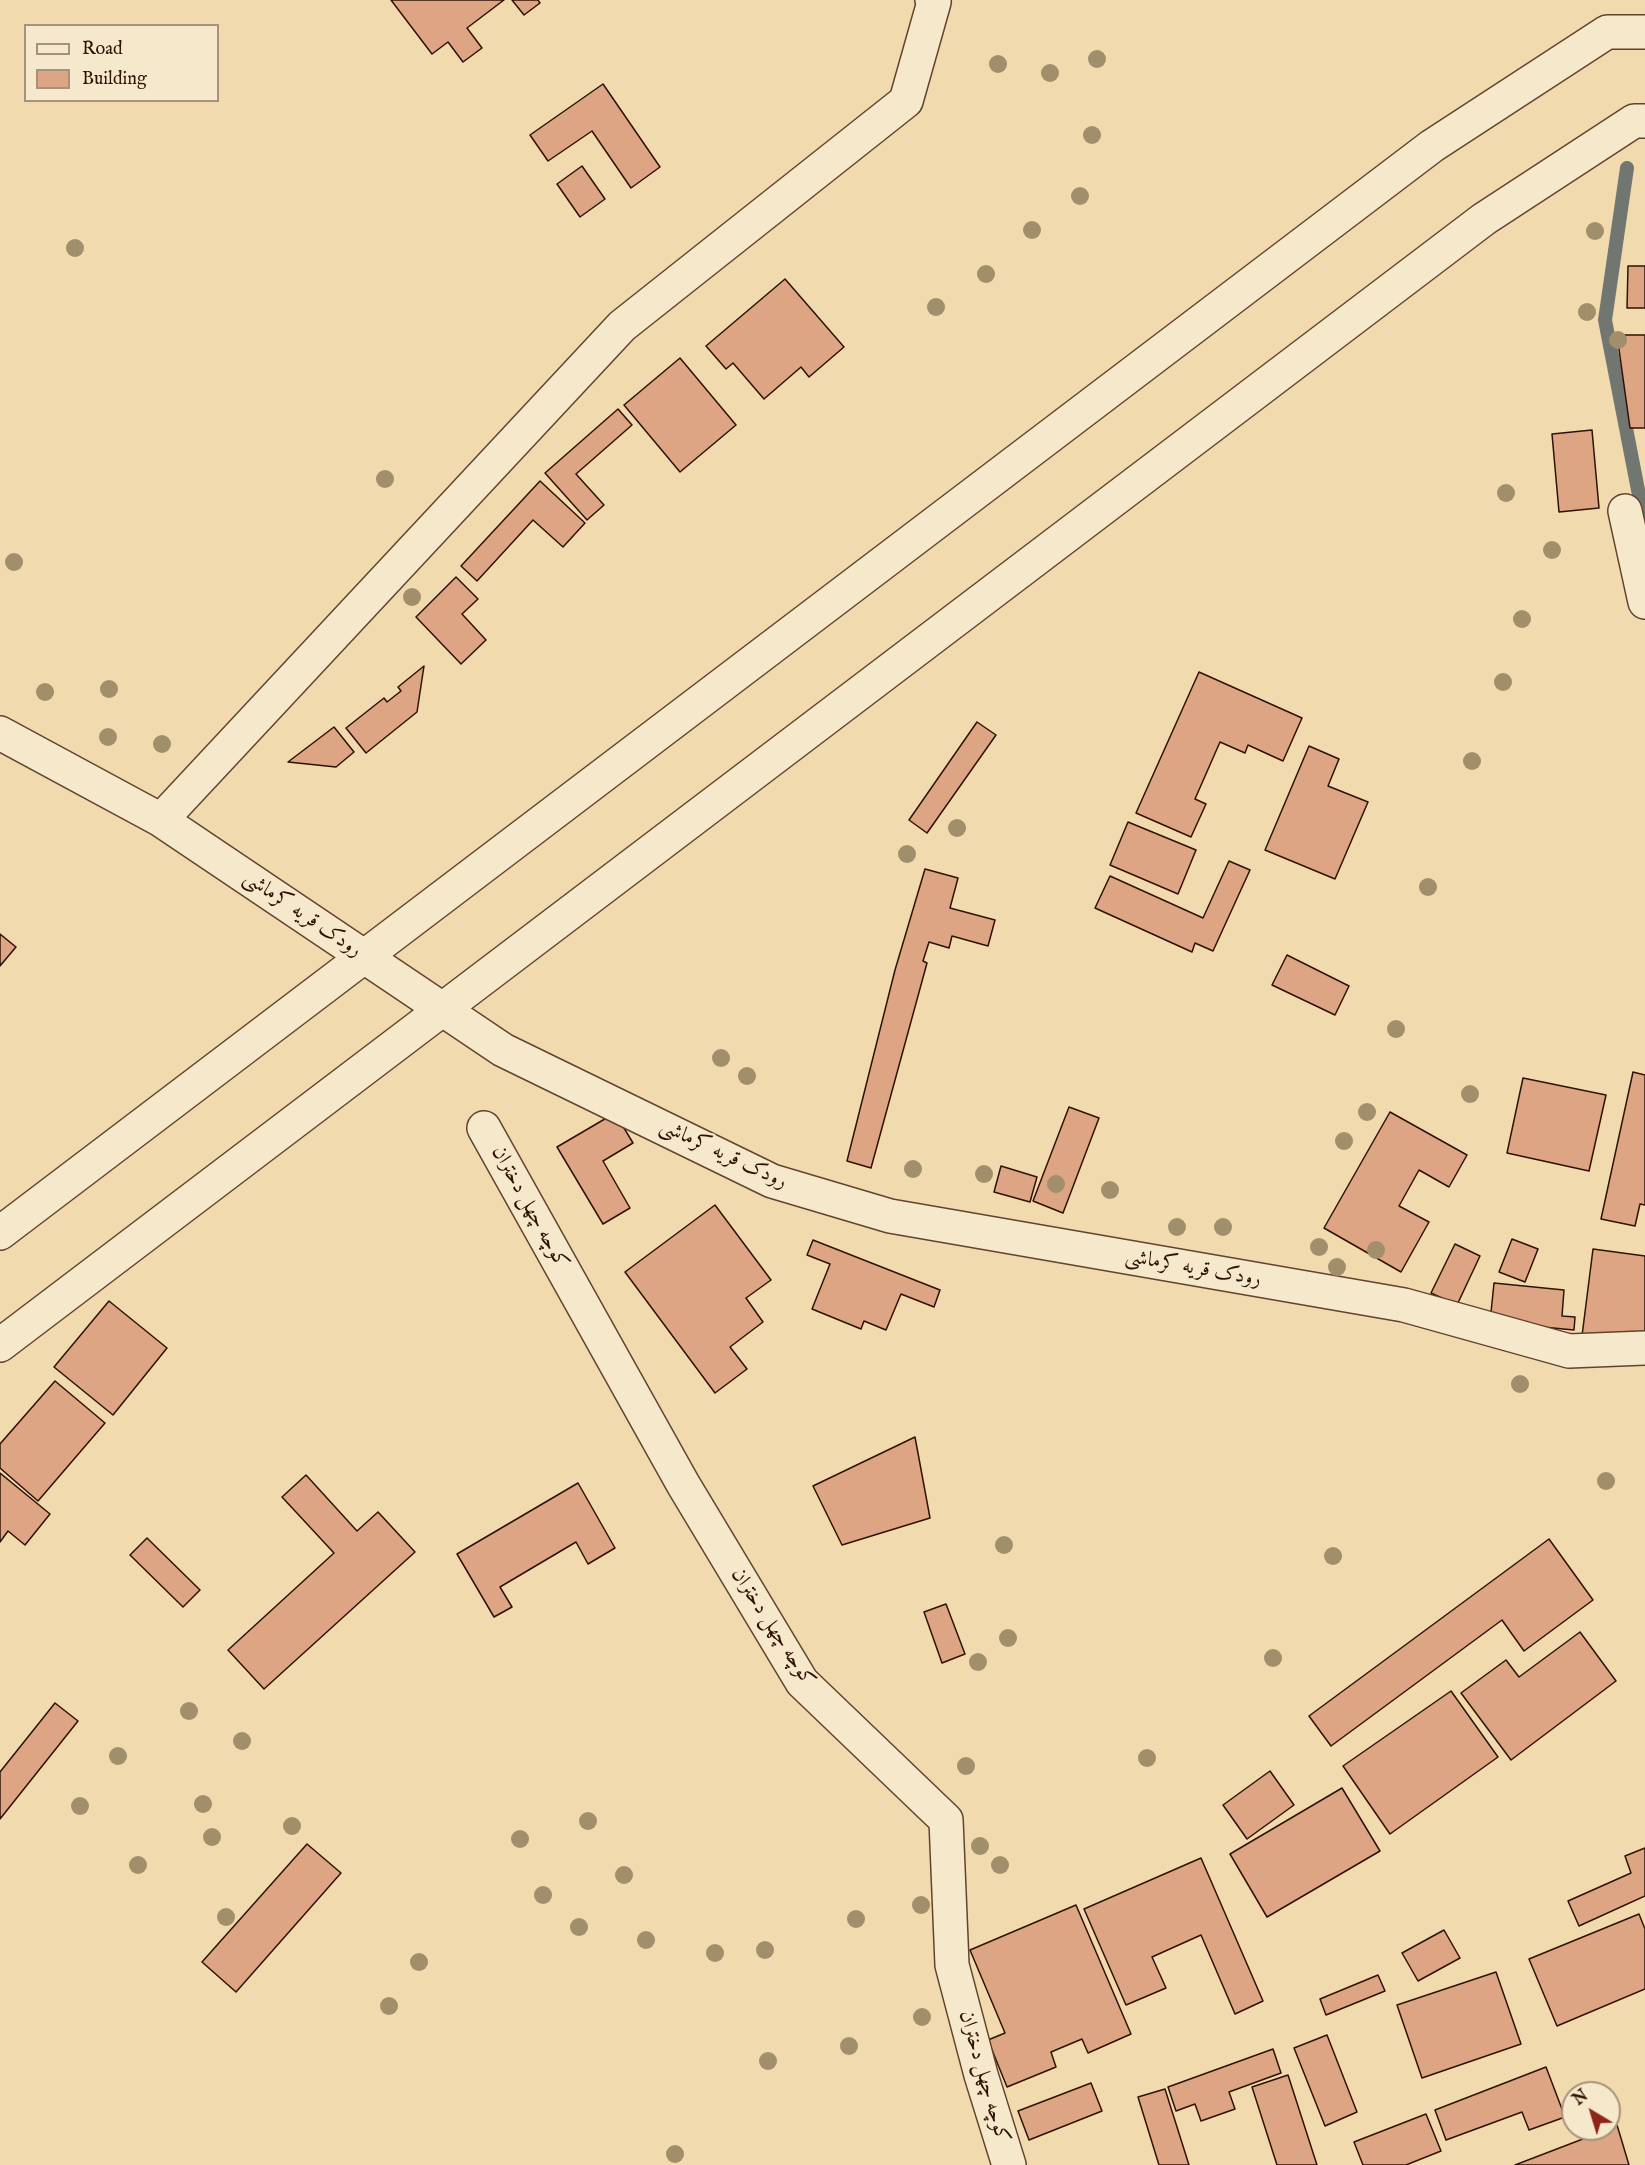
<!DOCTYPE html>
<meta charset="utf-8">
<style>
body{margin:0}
#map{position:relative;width:1645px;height:2165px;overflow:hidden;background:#f1dbae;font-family:"IM FELL English",serif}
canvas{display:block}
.legend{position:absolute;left:24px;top:24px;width:195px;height:78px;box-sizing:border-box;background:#f6e8ca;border:2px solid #a6927c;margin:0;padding:8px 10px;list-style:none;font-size:18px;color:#2f1206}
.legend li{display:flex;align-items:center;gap:12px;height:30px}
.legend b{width:30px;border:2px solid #a6927c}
.north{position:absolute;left:1561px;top:2081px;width:60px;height:60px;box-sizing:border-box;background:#f6e8ca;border:2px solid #a6927c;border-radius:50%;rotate:322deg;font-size:16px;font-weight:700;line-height:24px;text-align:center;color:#2f1206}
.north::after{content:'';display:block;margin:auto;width:21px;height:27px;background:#8f2418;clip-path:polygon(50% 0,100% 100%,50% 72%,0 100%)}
</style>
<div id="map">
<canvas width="1645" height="2165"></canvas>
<ul class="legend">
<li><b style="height:8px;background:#f6e8ca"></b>Road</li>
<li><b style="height:16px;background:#dda583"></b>Building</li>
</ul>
<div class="north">N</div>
</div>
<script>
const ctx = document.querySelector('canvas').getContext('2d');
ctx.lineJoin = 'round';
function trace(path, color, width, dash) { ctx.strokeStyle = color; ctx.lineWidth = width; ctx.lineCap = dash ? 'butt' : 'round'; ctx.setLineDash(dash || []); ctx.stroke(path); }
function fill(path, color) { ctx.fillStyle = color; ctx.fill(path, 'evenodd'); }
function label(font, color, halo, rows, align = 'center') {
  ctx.font = font + ' "IM FELL English",Amiri,serif'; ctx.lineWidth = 4.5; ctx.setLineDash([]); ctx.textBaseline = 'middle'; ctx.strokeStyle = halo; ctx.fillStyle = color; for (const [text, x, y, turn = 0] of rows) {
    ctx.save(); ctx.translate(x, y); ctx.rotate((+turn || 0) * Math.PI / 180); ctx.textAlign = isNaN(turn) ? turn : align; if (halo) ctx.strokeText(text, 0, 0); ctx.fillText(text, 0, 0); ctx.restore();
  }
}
trace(new Path2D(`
 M 1627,168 L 1605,320 L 1645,526`), '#727670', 14);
const building = new Path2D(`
 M 391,0 L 504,0 L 467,28 L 482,48 L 463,62 L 448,42 L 432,54 Z
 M 512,0 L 538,0 L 540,3 L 524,15 Z
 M 603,84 L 660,167 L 631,188 L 592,131 L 548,161 L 530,135 Z
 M 582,166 L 605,199 L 580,217 L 557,184 Z
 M 1628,266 L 1645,266 L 1645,308 L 1627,308 Z
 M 785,279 L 844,347 L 809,377 L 801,367 L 764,399 L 733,363 L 726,369 L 706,346 Z
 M 1617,335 L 1645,335 L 1645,428 L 1630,428 Z
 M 680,358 L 736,425 L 680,472 L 624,405 Z
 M 618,409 L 632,425 L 576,474 L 604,505 L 587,520 L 545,473 Z
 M 1592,430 L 1599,508 L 1559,512 L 1552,434 Z
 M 540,481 L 585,523 L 563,547 L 533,520 L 477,581 L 461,566 Z
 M 456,577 L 478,599 L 462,614 L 486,640 L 461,664 L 416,617 Z
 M 424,666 L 417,712 L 366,753 L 346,728 L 384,698 L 387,702 L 401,691 L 398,687 Z
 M 1199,672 L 1302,718 L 1283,761 L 1248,745 L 1245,753 L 1220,742 L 1195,799 L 1206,804 L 1191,837 L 1136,813 Z
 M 977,722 L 996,735 L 927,833 L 909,820 Z
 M 334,727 L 354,752 L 336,767 L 288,762 Z
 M 1309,746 L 1339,759 L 1328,786 L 1368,802 L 1335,879 L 1265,850 Z
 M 1128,822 L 1196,850 L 1178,894 L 1110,865 Z
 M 1229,861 L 1250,870 L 1213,951 L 1195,943 L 1192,952 L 1095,908 L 1110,876 L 1203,918 Z
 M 925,869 L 958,878 L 950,908 L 995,920 L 988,946 L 952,936 L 949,948 L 929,942 L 923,961 L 927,963 L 871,1168 L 847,1161 L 895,970 Z
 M 0,934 L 16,947 L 0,966 Z
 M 1287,955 L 1349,986 L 1335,1015 L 1272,985 Z
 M 1633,1072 L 1645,1075 L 1645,1205 L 1640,1204 L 1635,1226 L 1601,1219 Z
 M 1523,1078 L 1606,1095 L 1589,1171 L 1507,1153 Z
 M 1069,1107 L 1099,1118 L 1063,1213 L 1033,1201 Z
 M 1390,1112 L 1467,1155 L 1449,1187 L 1419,1170 L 1399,1206 L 1429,1222 L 1401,1272 L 1324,1228 Z
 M 615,1113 L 633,1143 L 603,1161 L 630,1208 L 603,1224 L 557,1147 Z
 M 1001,1166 L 1037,1177 L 1030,1202 L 994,1192 Z
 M 715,1205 L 771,1280 L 746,1298 L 763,1322 L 730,1347 L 747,1369 L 715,1393 L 625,1272 Z
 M 1512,1239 L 1538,1249 L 1525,1282 L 1499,1272 Z
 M 813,1240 L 940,1290 L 934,1307 L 901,1294 L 886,1330 L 864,1321 L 861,1329 L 812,1309 L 830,1264 L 807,1255 Z
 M 1455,1244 L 1480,1256 L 1457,1305 L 1431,1293 Z
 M 1593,1249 L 1645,1256 L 1645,1343 L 1582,1336 Z
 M 1494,1283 L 1564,1290 L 1562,1316 L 1575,1317 L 1574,1330 L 1490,1322 Z
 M 109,1301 L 167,1348 L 113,1415 L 54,1367 Z
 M 55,1381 L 105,1423 L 38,1501 L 0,1468 L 0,1444 Z
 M 915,1437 L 930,1518 L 842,1545 L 813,1486 Z
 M 0,1473 L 50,1514 L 25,1545 L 8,1531 L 0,1542 Z
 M 306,1475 L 357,1531 L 378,1512 L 415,1552 L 264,1689 L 228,1650 L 334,1553 L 282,1497 Z
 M 578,1483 L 615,1548 L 588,1564 L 576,1542 L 500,1587 L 512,1607 L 494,1617 L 457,1554 Z
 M 147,1538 L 200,1590 L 183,1607 L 130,1555 Z
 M 1549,1539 L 1593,1600 L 1524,1651 L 1502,1620 L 1331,1746 L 1309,1716 Z
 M 946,1604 L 965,1654 L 942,1663 L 924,1612 Z
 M 1580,1632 L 1616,1681 L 1511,1760 L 1461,1693 L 1506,1660 L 1519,1677 Z
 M 1451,1691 L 1498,1757 L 1390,1834 L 1343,1766 Z
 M 55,1703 L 78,1721 L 0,1819 L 0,1772 Z
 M 1270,1771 L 1294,1805 L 1247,1839 L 1223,1805 Z
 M 1342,1788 L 1380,1851 L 1267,1917 L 1230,1854 Z
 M 307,1844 L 341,1873 L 236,1992 L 202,1962 Z
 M 1645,1848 L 1645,1896 L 1579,1926 L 1568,1901 L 1631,1873 L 1625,1856 Z
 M 1201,1858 L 1263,2001 L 1235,2014 L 1201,1935 L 1152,1957 L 1166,1988 L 1126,2005 L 1084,1909 Z
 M 1076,1905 L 1131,2034 L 1088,2053 L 1082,2039 L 1051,2052 L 1056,2067 L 1007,2087 L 988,2040 L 1005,2033 L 970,1950 Z
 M 1639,1914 L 1645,1929 L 1645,1989 L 1557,2026 L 1529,1959 Z
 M 1444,1930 L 1460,1958 L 1418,1981 L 1402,1953 Z
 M 1496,1972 L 1521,2044 L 1422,2078 L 1397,2005 Z
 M 1378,1975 L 1385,1991 L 1326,2015 L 1320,1999 Z
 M 1327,2035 L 1357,2112 L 1325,2126 L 1294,2048 Z
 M 1273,2049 L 1281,2073 L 1229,2092 L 1235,2109 L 1201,2121 L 1195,2104 L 1176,2111 L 1168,2087 Z
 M 1546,2067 L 1565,2117 L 1529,2130 L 1522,2112 L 1446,2140 L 1435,2110 Z
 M 1288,2075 L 1317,2165 L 1277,2165 L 1252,2087 Z
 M 1091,2083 L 1102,2111 L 1029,2140 L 1018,2111 Z
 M 1165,2089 L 1189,2165 L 1159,2165 L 1138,2097 Z
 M 1426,2114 L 1441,2151 L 1406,2165 L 1363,2165 L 1354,2142 Z
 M 1617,2125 L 1629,2165 L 1515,2165 L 1609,2129 Z`);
fill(building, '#dda583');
trace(building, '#2f1206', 1.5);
const minor = new Path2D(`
 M 1625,511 L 1645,602
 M 0,733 L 161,820 L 503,1050 L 772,1181 L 890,1216 L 1404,1305 L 1569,1351 L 1645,1348
 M 161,820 L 622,326 L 906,101 L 934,2 L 932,0
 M 484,1128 L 683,1484 L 802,1682 L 946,1820 L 952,1965 L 981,2075 L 1009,2165`);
const tertiary = new Path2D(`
 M 0,1233 L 1432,146 L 1607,32 L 1645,32
 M 0,1345 L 1484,219 L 1634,121 L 1645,121`);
trace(minor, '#604430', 36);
trace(tertiary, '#604430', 36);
trace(minor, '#f6e8ca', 33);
trace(tertiary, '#f6e8ca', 33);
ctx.fillStyle = '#a18e6b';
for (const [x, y] of [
 [1097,59],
 [998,64],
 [1050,73],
 [1092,135],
 [1080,196],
 [1032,230],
 [1595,231],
 [75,248],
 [986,274],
 [936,307],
 [1587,312],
 [1618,340],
 [385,479],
 [1506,493],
 [1552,550],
 [14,562],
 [412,597],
 [1522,619],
 [1503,682],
 [109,689],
 [45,692],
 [108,737],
 [162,744],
 [1472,761],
 [957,828],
 [907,854],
 [1428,887],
 [1396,1029],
 [721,1058],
 [747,1076],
 [1470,1094],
 [1367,1112],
 [1344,1141],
 [913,1169],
 [984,1174],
 [1056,1184],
 [1110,1190],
 [1177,1227],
 [1223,1227],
 [1319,1247],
 [1376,1250],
 [1337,1267],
 [1520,1384],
 [1606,1481],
 [1004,1545],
 [1333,1556],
 [1008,1638],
 [1273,1658],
 [978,1662],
 [189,1711],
 [242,1741],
 [118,1756],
 [1147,1758],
 [966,1766],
 [203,1804],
 [80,1806],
 [588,1821],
 [292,1826],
 [212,1837],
 [520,1839],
 [980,1846],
 [138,1865],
 [1000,1865],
 [624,1875],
 [543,1895],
 [921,1905],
 [226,1917],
 [856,1919],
 [579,1927],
 [646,1940],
 [765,1950],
 [715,1953],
 [419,1962],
 [389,2006],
 [922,2017],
 [849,2046],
 [768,2061],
 [675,2154]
]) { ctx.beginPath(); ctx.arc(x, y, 9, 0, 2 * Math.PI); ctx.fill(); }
label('21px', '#2f1206', '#f6e8ca', [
 ["رودک قریه کرماشی",302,915,34],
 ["رودک قریه کرماشی",723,1155,25],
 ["کوچه چهل دختران",529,1208,61],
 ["رودک قریه کرماشی",1193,1269,10],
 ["کوچه چهل دختران",772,1628,57],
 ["کوچه چهل دختران",983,2077,74]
]);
</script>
